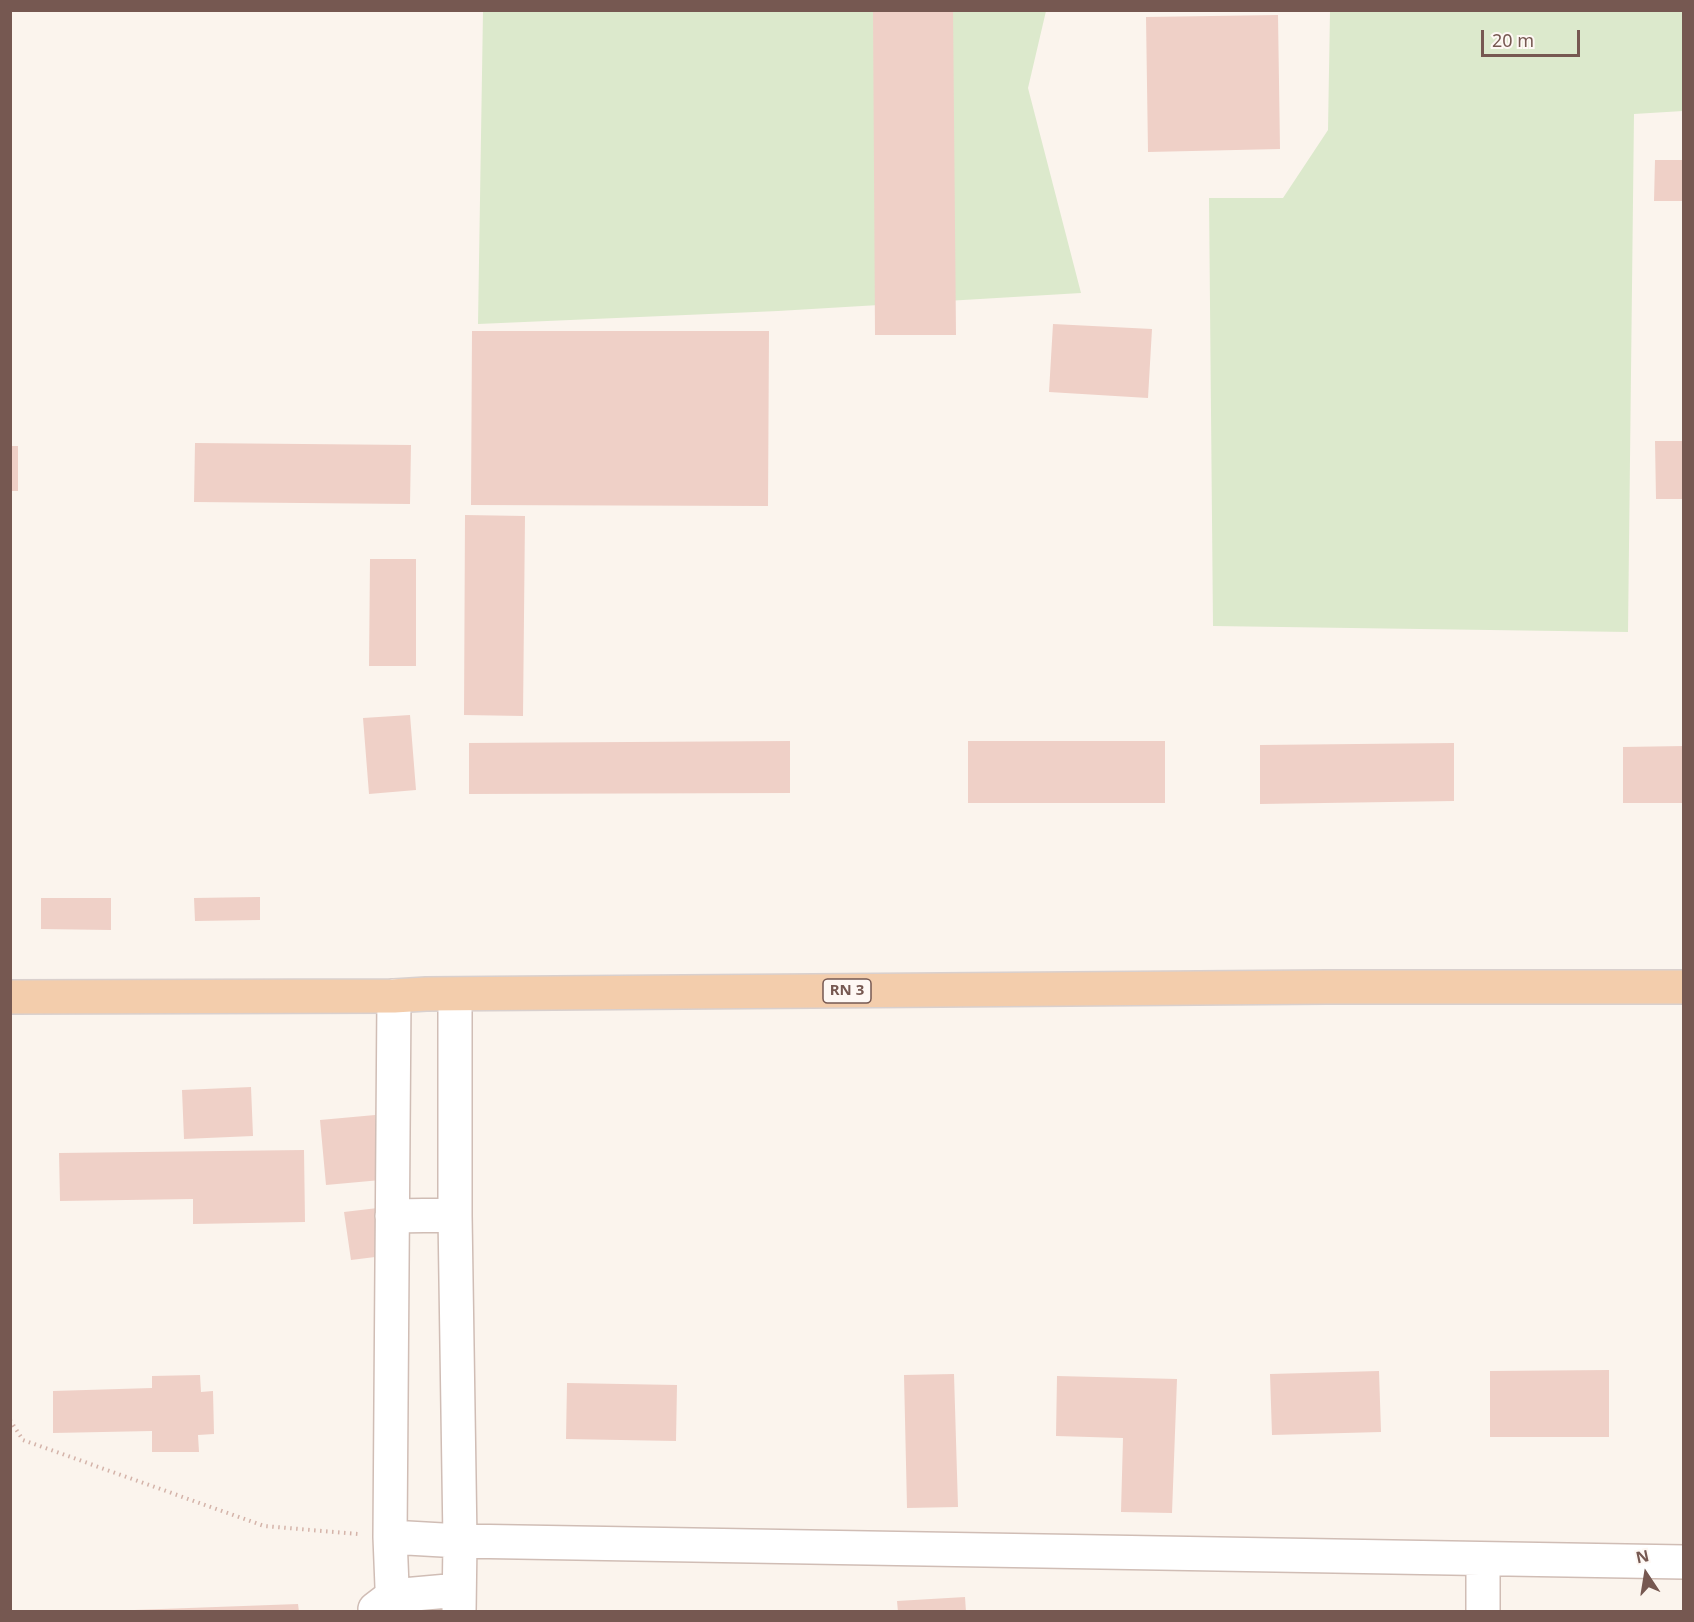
<!DOCTYPE html>
<style>
body{margin:0}
#map{position:relative;width:1694px;height:1622px;overflow:hidden;background:#fbf4ed;font-family:"Noto Sans",sans-serif}
canvas{display:block}
.frame{position:absolute;inset:0;border:12px solid #765851;pointer-events:none}
.north{position:absolute;left:1616px;top:1544px;width:60px;height:60px;-webkit-text-stroke:4px #fef8f4;paint-order:stroke;rotate:348deg;font-size:16px;font-weight:700;line-height:24px;text-align:center;color:#765851}
.north::after{content:'';display:block;margin:auto;width:21px;height:27px;background:#765851;clip-path:polygon(50% 0,100% 100%,50% 72%,0 100%)}
.scale{position:absolute;left:1481px;top:30px;width:99px;height:27px;box-sizing:border-box;border:3px solid #765851;border-top:0;padding-left:8px;font-size:18px;line-height:21px;white-space:nowrap;color:#765851;-webkit-text-stroke:4px #fef8f4;paint-order:stroke}
</style>
<div id="map">
<canvas width="1694" height="1622"></canvas>
<div class="frame"></div>
<div class="north">N</div>
<div class="scale">20 m</div>
</div>
<script>
const ctx = document.querySelector('canvas').getContext('2d');
ctx.lineJoin = 'round';
function fill(path, color) { ctx.fillStyle = color; ctx.fill(path, 'evenodd'); }
function trace(path, color, width, dash) { ctx.strokeStyle = color; ctx.lineWidth = width; ctx.lineCap = dash ? 'butt' : 'round'; ctx.setLineDash(dash || []); ctx.stroke(path); }
function label(font, color, halo, rows, align = 'center') {
  ctx.font = font + ' "Noto Sans",sans-serif'; ctx.lineWidth = 4.5; ctx.setLineDash([]); ctx.textBaseline = 'middle'; ctx.strokeStyle = halo; ctx.fillStyle = color; for (const [text, x, y, turn = 0] of rows) {
    ctx.save(); ctx.translate(x, y); ctx.rotate((+turn || 0) * Math.PI / 180); ctx.textAlign = isNaN(turn) ? turn : align; if (halo) ctx.strokeText(text, 0, 0); ctx.fillText(text, 0, 0); ctx.restore();
  }
}
fill(new Path2D(`
 M 483,11 L 1046,11 L 1028,88 L 1081,293 L 778,311 L 478,324 Z
 M 1330,11 L 1683,11 L 1683,111 L 1634,114 L 1628,632 L 1213,626 L 1209,198 L 1283,198 L 1328,130 Z`), '#dce9cc');
fill(new Path2D(`
 M 873,10 L 953,10 L 956,335 L 875,335 Z
 M 1278,15 L 1280,149 L 1148,152 L 1146,17 Z
 M 1655,160 L 1684,160 L 1684,201 L 1654,201 Z
 M 1053,324 L 1152,329 L 1148,398 L 1049,392 Z
 M 472,331 L 769,331 L 768,506 L 471,505 Z
 M 1655,441 L 1684,441 L 1684,499 L 1656,499 Z
 M 195,443 L 411,445 L 410,504 L 194,502 Z
 M 10,446 L 18,446 L 18,491 L 10,491 Z
 M 465,515 L 525,516 L 523,716 L 464,715 Z
 M 370,559 L 416,559 L 416,666 L 369,666 Z
 M 410,715 L 416,790 L 369,794 L 363,718 Z
 M 790,741 L 790,793 L 469,794 L 469,743 Z
 M 968,741 L 1165,741 L 1165,803 L 968,803 Z
 M 1454,743 L 1454,801 L 1260,804 L 1260,745 Z
 M 1684,746 L 1684,803 L 1623,803 L 1623,747 Z
 M 260,897 L 260,920 L 195,921 L 194,898 Z
 M 41,898 L 111,898 L 111,930 L 41,929 Z
 M 251,1087 L 253,1136 L 184,1139 L 182,1090 Z
 M 375,1115 L 381,1180 L 326,1185 L 320,1120 Z
 M 304,1150 L 305,1222 L 193,1224 L 193,1199 L 60,1201 L 59,1153 Z
 M 386,1207 L 391,1255 L 351,1260 L 344,1212 Z
 M 1609,1370 L 1609,1437 L 1490,1437 L 1490,1371 Z
 M 1379,1371 L 1381,1432 L 1272,1435 L 1270,1374 Z
 M 954,1374 L 958,1507 L 907,1508 L 904,1375 Z
 M 200,1375 L 201,1392 L 213,1391 L 214,1434 L 198,1435 L 199,1452 L 152,1452 L 152,1431 L 53,1433 L 53,1391 L 152,1388 L 152,1376 Z
 M 1057,1376 L 1177,1379 L 1172,1513 L 1121,1512 L 1123,1438 L 1056,1436 Z
 M 567,1383 L 677,1385 L 676,1441 L 566,1439 Z
 M 965,1597 L 966,1612 L 898,1612 L 897,1601 Z
 M 298,1604 L 299,1612 L 134,1612 L 134,1610 Z`), '#efd0c7');
const minor = new Path2D(`
 M 455,995 L 455,1215 L 460,1541 L 459,1612
 M 392,1216 L 455,1215
 M 390,1537 L 460,1541 L 1684,1562
 M 375,1609 L 392,1596 L 459,1590
 M 393,1612 L 390,1537 L 394,996
 M 1483,1612 L 1483,1560`);
const primary = new Path2D(`
 M 10,997 L 394,996 L 426,994 L 1327,987 L 1684,987`);
trace(minor, '#d0bdb5', 36);
trace(primary, '#d9d0ce', 36);
trace(new Path2D(`
 M 10,1420 L 23,1440 L 264,1526 L 358,1534`), '#d4b3a9', 4, [1.5, 4.5]);
trace(minor, '#fff', 33);
trace(primary, '#f3cdac', 33);
for (const [x, y, w] of [
 [847,991,48]
]) { const box = new Path2D(); box.roundRect(x - w / 2, y - 12, w, 24, 4.5); ctx.fillStyle = '#fef8f4'; ctx.fill(box); trace(box, '#765851', 1.5); }
label('bold 15px', '#765851', null, [
 ["RN 3",847,991]
]);
</script>
